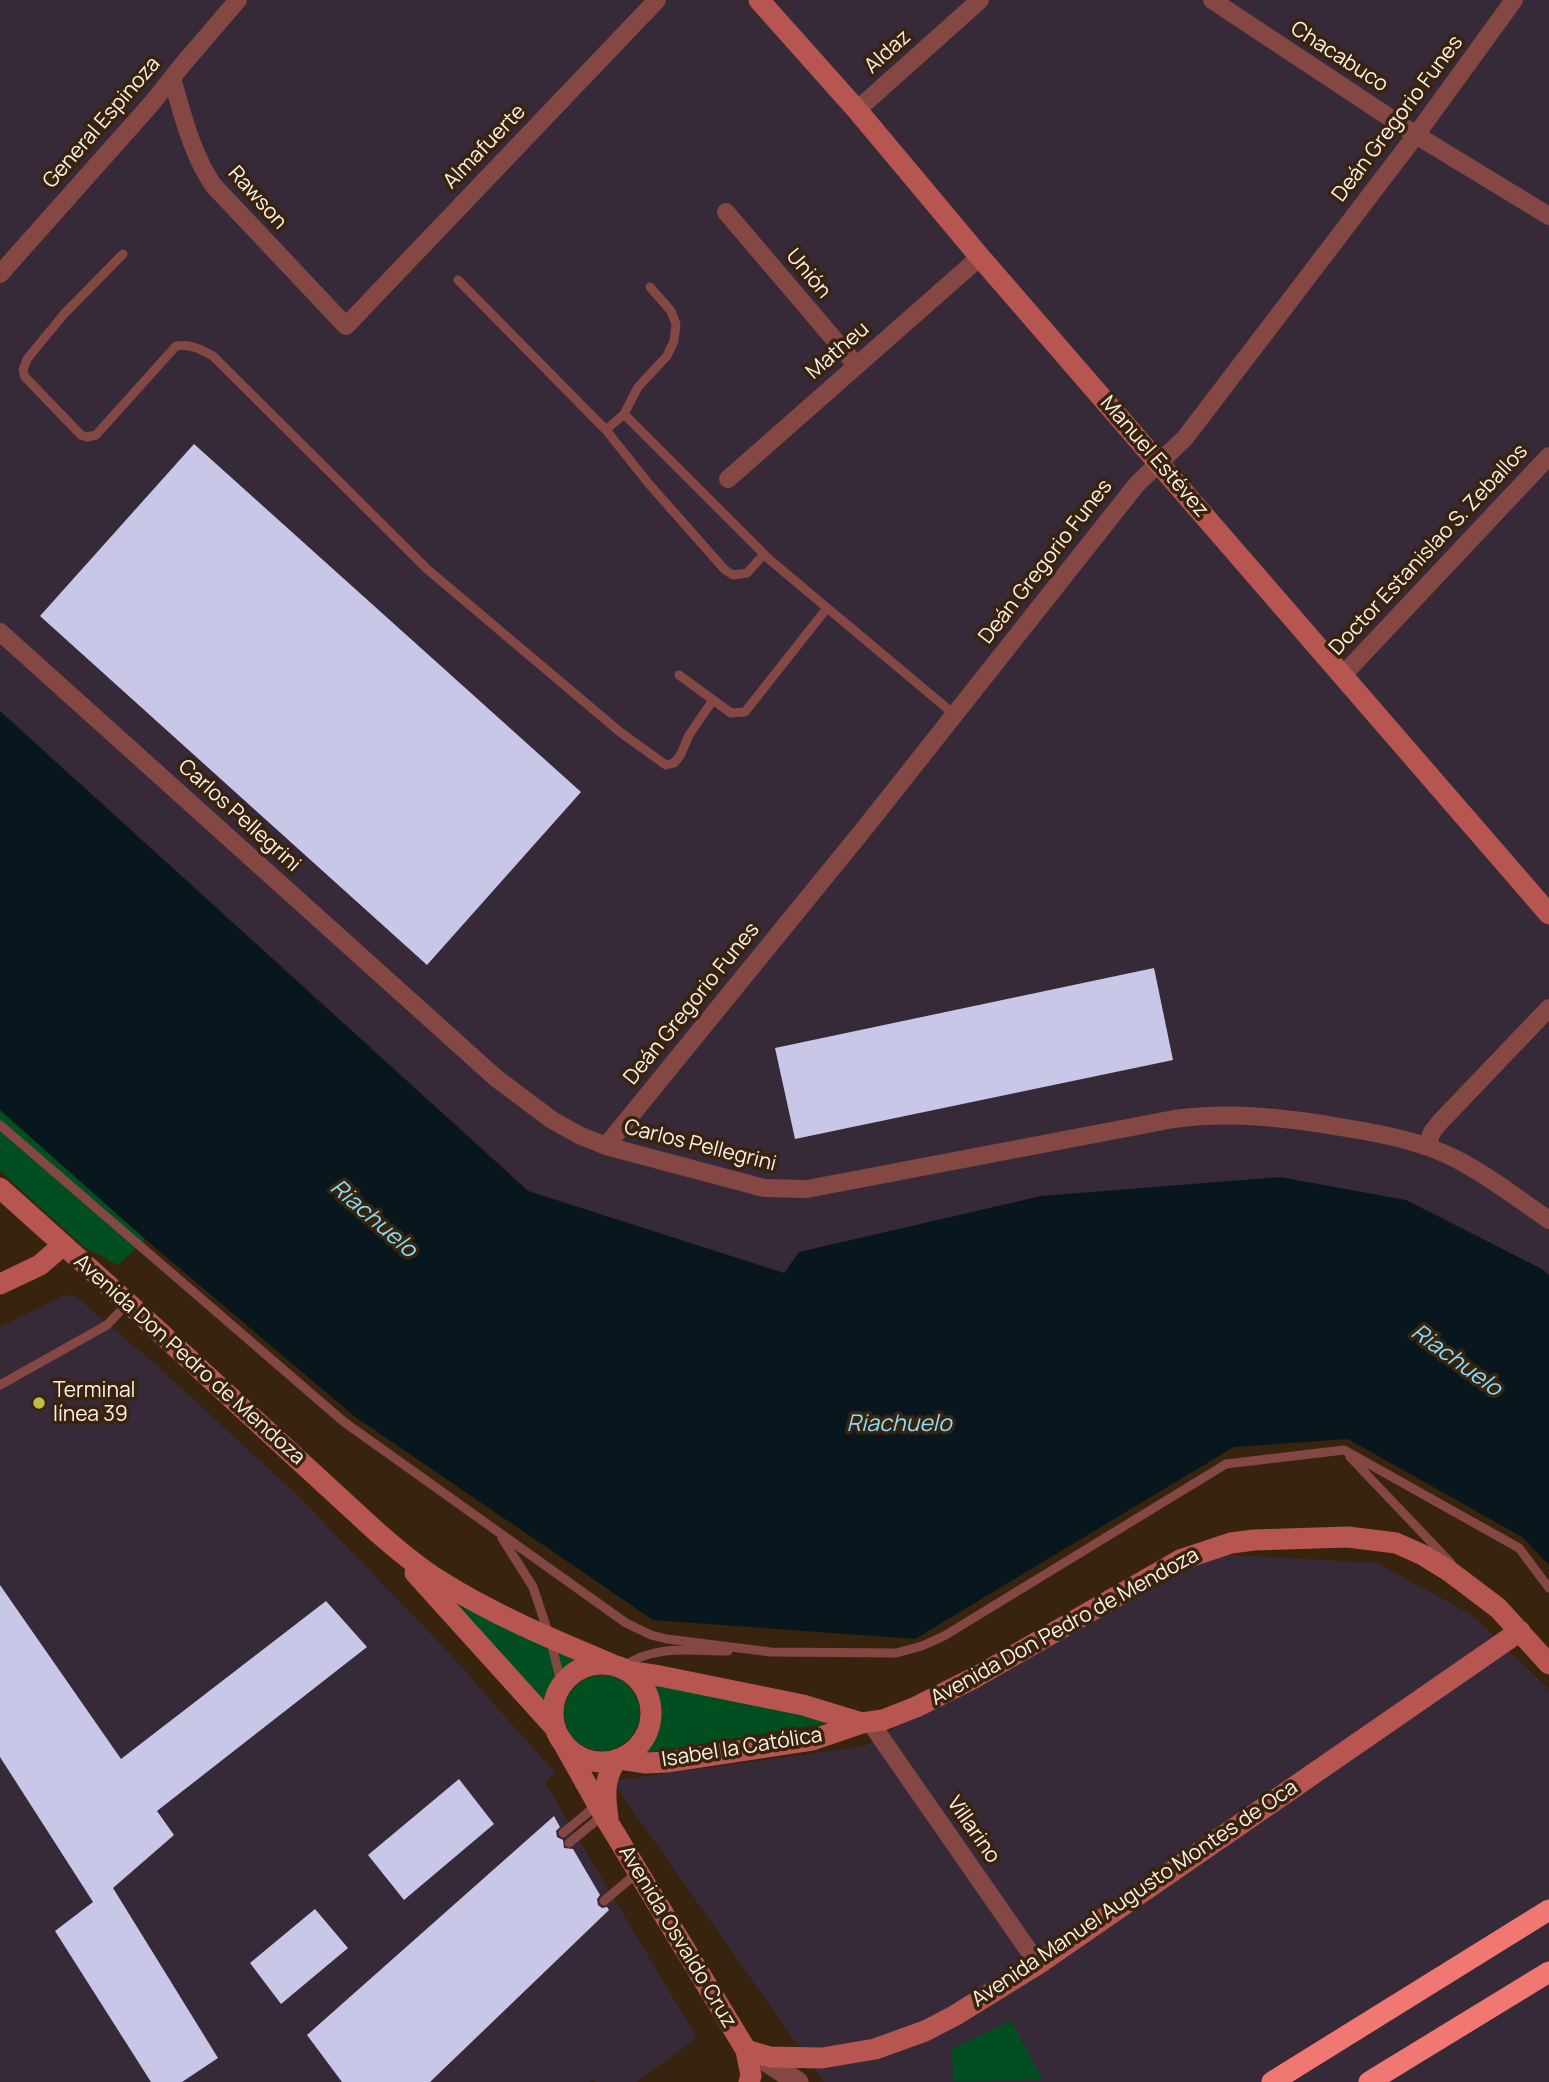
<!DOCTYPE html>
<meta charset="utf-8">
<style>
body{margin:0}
canvas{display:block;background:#37230e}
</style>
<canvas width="1549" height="2082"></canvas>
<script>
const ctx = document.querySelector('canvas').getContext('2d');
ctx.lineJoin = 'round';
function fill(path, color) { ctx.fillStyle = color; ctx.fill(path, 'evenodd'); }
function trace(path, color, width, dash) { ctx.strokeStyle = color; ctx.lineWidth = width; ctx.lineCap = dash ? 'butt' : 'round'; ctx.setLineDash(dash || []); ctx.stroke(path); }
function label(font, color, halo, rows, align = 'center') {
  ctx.font = font + ' Manrope,sans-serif'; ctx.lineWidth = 7; ctx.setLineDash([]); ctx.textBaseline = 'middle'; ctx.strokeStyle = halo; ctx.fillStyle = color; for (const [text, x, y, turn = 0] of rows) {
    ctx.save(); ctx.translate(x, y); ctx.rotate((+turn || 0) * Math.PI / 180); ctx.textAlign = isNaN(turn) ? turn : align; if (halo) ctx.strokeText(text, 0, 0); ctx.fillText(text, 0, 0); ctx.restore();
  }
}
fill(new Path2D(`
 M 0,0 L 1549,0 L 1549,1275 L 1540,1268 L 784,1273 L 529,1191 L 0,711 Z
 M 65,1295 L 75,1296 L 155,1364 L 296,1494 L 449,1653 L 555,1773 L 545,1783 L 697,2038 L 636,2082 L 596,2082 L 593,2079 L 590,2082 L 0,2082 L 0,1327 Z
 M 1177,1552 L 1377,1563 L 1472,1615 L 1549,1690 L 1549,2082 L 824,2082 L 612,1781 L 865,1746 Z`), '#372a38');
fill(new Path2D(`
 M 0,1110 L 145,1239 L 118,1265 L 84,1247 L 0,1171 Z
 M 437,1590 L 584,1662 L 554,1680 L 548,1712 Z
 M564 1713a38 38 0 1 1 76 0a38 38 0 1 1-76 0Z
 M 646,1682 L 737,1699 L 830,1723 L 638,1754 C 661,1724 662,1716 646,1682 Z
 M 1011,2021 L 1043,2080 L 953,2081 L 952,2049 Z`), '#014e21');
fill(new Path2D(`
 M 0,711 L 528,1191 L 784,1273 L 799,1252 L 1041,1196 L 1280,1177 L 1406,1200 L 1540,1268 L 1549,1275 L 1549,1565 L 1522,1537 L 1348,1439 L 1234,1447 L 915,1639 L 653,1620 L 354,1416 L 145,1239 L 0,1110 Z`), '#07171d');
fill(new Path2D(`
 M 194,444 L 581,792 L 427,965 L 40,616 Z
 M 1154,968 L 1173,1060 L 795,1139 L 775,1048 Z
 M 0,1585 L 121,1759 L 326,1601 L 367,1647 L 157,1811 L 174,1835 L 113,1888 L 218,2058 L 182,2082 L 151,2082 L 55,1931 L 93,1902 L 0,1757 Z
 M 459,1779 L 494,1824 L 404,1900 L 368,1855 Z
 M 554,1816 L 560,1827 L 556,1831 L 557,1837 L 563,1840 L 564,1848 L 573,1849 L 600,1895 L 597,1899 L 598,1905 L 602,1908 L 607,1907 L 609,1910 L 430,2082 L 342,2082 L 307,2035 Z
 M 315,1909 L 348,1948 L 281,2004 L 250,1963 Z`), '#c9c7e8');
trace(new Path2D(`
 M 123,254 L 64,314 L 27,359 L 23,370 L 25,377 L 81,435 L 87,437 L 96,435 L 176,346 C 191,344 200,349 213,356 L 427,569 L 620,732 L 666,765 L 674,763 L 680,756 L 689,735 L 713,700
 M 458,280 L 606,430 L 649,484 L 725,570 L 733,575 L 747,573 L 764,554
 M 624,414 L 770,560 L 955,715
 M 606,430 L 624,414 L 638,387 L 667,356 L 674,341 L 676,324 L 671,311 L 650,287
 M 679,675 L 731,713 L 745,712 L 827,608
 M 0,1125 L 344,1422 L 626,1623 L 651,1635 L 667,1639 L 771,1652 L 896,1653 L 922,1646 L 944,1636 L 1226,1464 L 1344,1450 L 1519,1548 L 1549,1588
 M 0,1385 L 107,1325 L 127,1304
 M 1350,1457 L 1451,1563
 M 502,1538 L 533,1587 L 550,1638 L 562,1686
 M 623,1667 C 653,1644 692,1651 728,1651
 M 563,1833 L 597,1805
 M 569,1843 L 603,1815
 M 604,1901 L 638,1872`), '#844743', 9);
trace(new Path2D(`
 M 1212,0 L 1416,135 L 1549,216
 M 172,79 C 183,115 191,152 213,185 L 346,326 L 657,0
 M 857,110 L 980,0
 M 726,212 L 856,365
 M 0,274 L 152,103 L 183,64 L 238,0
 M 728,479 L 980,257
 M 0,632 L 496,1078 L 552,1120 L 579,1135 L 606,1146 L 764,1188 L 807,1189 L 1174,1119 C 1231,1111 1290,1118 1346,1128 C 1383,1134 1420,1141 1454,1158 C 1488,1175 1518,1199 1549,1220
 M 1343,675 L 1549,456
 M 606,1146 L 864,829 L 1137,484 L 1185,438 L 1416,135 L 1514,0
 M 1427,1146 L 1432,1132 L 1440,1122 L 1549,1008
 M 870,1722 L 1038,1964`), '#844743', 18);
trace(new Path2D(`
 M 760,2055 L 764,2060 L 798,2082`), '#844743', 21);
trace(new Path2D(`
 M 759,0 L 857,110 L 980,257 L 1549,914
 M 0,1188 L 128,1303 L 378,1533 C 397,1549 416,1566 437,1579 C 493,1615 556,1641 616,1666
 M 0,1284 L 40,1265 L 63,1245
 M 415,1573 L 556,1729
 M553 1713a49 49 0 1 1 98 0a49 49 0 1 1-98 0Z
 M 627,1671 L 660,1676 L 803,1705 L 862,1723 L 883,1720 L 916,1707 L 976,1677 L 1180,1560 L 1231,1543 L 1254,1540 L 1348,1537 L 1396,1543 L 1423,1555 L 1449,1571 L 1498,1608 L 1549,1664
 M 561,1739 L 603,1814 L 746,2050 L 751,2076 L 749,2082
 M 620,1759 L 646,1763 L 667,1762 L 812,1740 L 862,1723
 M 608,1818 C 605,1797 603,1776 618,1759
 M 746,2050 L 770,2057 L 822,2058 L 875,2049 L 925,2031 L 954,2016 L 1038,1964 L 1520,1631`), '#b75551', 21);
trace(new Path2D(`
 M 1272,2082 L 1549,1910
 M 1369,2082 L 1549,1972`), '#f17872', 21);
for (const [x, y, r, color] of [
 [39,1403,7,"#bdbf43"]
]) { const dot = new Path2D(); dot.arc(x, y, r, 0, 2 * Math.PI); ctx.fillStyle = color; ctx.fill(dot); trace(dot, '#37230e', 2.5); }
label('21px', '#fef0e4', '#37230e', [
 ["Aldaz",888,52,-42],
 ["Chacabuco",1339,57,33],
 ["Deán Gregorio Funes",1398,119,-53],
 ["General Espinoza",102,123,-49],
 ["Almafuerte",485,147,-46],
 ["Rawson",257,198,48],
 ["Unión",808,274,50],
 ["Matheu",838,351,-41],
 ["Manuel Estévez",1154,457,49],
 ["Doctor Estanislao S. Zeballos",1429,550,-47],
 ["Deán Gregorio Funes",1046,562,-52],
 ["Carlos Pellegrini",239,816,42],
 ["Deán Gregorio Funes",692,1004,-51],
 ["Carlos Pellegrini",700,1146,14],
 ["Avenida Don Pedro de Mendoza",189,1360,42],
 ["Avenida Don Pedro de Mendoza",1065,1627,-29],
 ["Isabel la Católica",742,1748,-9],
 ["Villarino",973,1830,55],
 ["Avenida Manuel Augusto Montes de Oca",1135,1894,-34],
 ["Avenida Osvaldo Cruz",677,1937,59]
]);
label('21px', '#fef0e4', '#37230e', [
 ["Terminal",53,1391],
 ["línea 39",53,1415]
], 'left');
label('italic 23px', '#86ddfc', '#37230e', [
 ["Riachuelo",373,1219,41],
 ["Riachuelo",1456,1361,36],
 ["Riachuelo",899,1425]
]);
</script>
